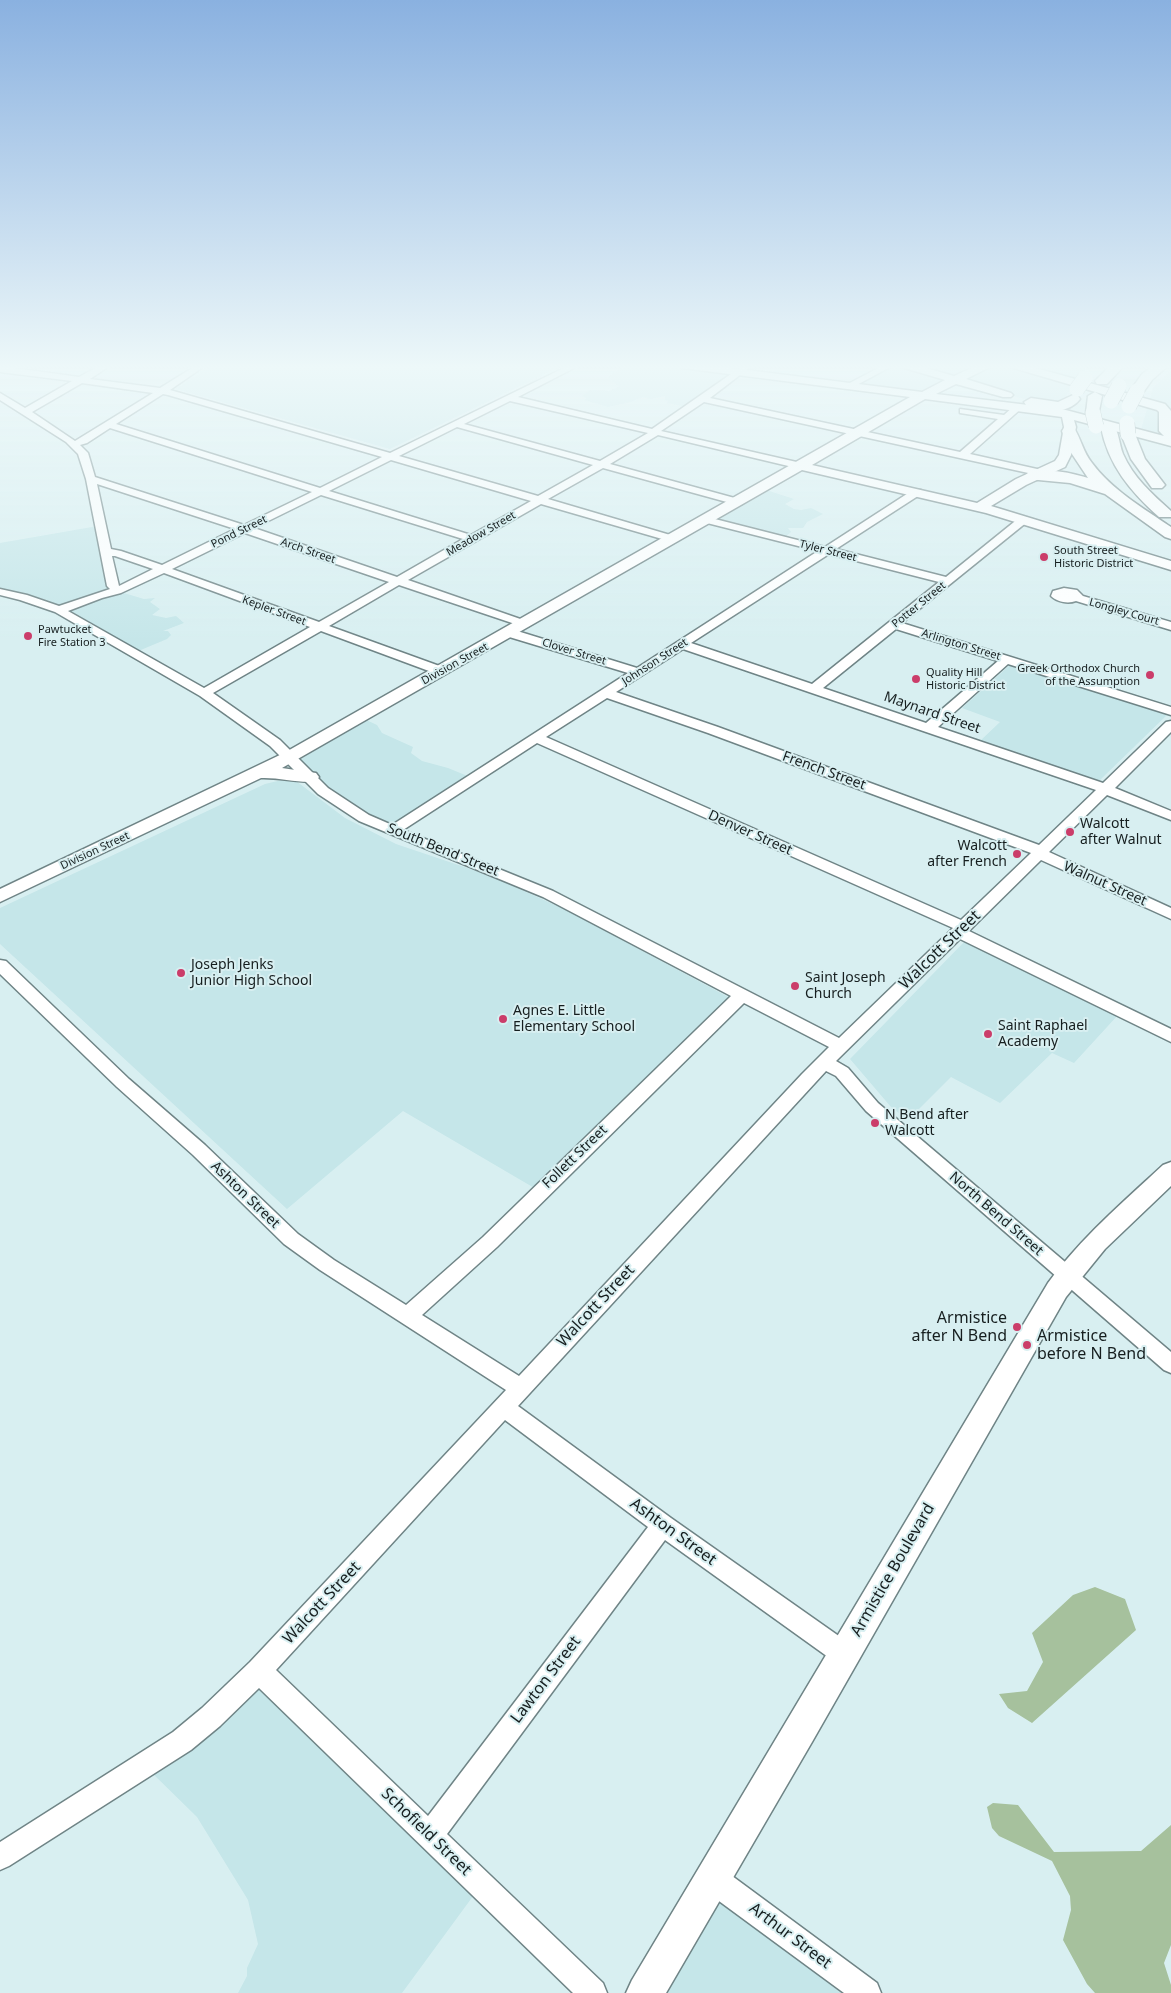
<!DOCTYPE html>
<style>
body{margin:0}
canvas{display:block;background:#d8eff1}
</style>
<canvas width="1171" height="1993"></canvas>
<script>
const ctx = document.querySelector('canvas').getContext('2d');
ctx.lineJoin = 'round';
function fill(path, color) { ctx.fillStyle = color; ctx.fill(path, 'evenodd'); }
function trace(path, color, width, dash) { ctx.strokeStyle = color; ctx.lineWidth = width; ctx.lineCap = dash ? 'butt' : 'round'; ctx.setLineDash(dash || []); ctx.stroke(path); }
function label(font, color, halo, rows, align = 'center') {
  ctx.font = font + ' "Noto Sans",sans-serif'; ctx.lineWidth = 4; ctx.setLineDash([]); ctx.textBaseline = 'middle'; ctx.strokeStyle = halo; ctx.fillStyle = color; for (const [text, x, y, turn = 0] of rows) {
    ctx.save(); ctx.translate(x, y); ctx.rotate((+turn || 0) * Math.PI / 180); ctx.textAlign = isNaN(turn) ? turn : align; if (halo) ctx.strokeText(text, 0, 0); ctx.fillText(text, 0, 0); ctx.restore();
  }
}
fill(new Path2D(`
 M 212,365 L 563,365 L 390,449 L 176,389 Z
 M 624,365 L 682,365 L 737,371 L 686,407 L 667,403 L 668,401 L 665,400 L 665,396 L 651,399 L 643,397 L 630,402 L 608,407 L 585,400 L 586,398 L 582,396 L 590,390 L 609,391 L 619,387 L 608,377 Z
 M 889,365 L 1088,365 L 1061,403 L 1070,413 L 1022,407 L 1028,400 L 953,379 L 925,393 L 848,383 Z
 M 1171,370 L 1171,442 L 1140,433 L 1153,388 Z
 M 760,488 L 794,499 L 785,504 L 794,509 L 801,510 L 811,508 L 823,514 L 807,522 L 803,528 L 788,528 L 791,532 L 782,540 L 703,519 Z
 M 98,526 L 107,588 L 144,599 L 155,598 L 150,602 L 160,609 L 152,615 L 166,618 L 176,616 L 184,623 L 163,631 L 168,631 L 171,635 L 167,639 L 136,652 L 69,615 L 0,592 L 0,543 Z
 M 1010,665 L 1167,715 L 1099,781 L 980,741 L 1000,722 L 962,708 Z
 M 358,716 L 377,725 L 382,733 L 413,747 L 411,753 L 422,761 L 448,768 L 470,777 L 391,830 L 365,818 L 286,755 Z
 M 286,779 L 296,781 L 345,818 L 396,844 L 491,876 L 566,910 L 730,998 L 536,1189 L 403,1111 L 287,1209 L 0,944 L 0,908 L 265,784 Z
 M 965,941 L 1118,1015 L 1074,1063 L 1052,1053 L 1000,1103 L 951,1077 L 908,1120 L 891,1107 L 850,1059 Z
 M 247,1665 L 479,1888 L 402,1993 L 238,1993 L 247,1976 L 247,1968 L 258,1944 L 248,1900 L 197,1817 L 148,1769 L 198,1715 Z
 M 701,1889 L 866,1993 L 639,1993 Z`), '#c5e6e9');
fill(new Path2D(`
 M 1095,1587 L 1125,1599 L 1136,1630 L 1032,1723 L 1008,1708 L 999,1694 L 1027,1691 L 1043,1662 L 1032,1633 L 1073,1595 Z
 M 993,1803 L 1018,1805 L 1054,1852 L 1141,1851 L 1171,1825 L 1171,1945 L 1164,1963 L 1171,1985 L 1171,1993 L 1095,1993 L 1087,1984 L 1063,1940 L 1071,1910 L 1070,1896 L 1052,1861 L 999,1836 L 992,1828 L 987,1807 Z`), '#a6c19d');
const minor = new Path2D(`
 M 101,365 L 111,365 L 90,379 L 160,388 L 197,365 L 206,365 L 170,390 L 390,453 L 570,365 L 580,365 L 518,397 L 652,429 L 744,365 L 753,365 L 710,398 L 960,452 L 998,419 L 960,413 L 960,409 L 1004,415 L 1015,405 L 1021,405 L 1023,407 L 970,454 L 1046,471 L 1046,475 L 1042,476 L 704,402 L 661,431 L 801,463 L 806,466 L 801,469 L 658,435 L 610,464 L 742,500 L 743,502 L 742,504 L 734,504 L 603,468 L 548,499 L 677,537 L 678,539 L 677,541 L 669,541 L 541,504 L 408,580 L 529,622 L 531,624 L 529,626 L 521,626 L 399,585 L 329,626 L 445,668 L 447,671 L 445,674 L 437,674 L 321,631 L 213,693 L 280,740 L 328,788 L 369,815 L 392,825 L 628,673 L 506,636 L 504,633 L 506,630 L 514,630 L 637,668 L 818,551 L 703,522 L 702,520 L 707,517 L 825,547 L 913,490 L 921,490 L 921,494 L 836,549 L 946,577 L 1019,518 L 1027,518 L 1028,520 L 1027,522 L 902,623 L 1171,707 L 1171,715 L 1008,664 L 938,727 L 1103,783 L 1166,722 L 1171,721 L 1171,732 L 1115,788 L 1171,811 L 1171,820 L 1107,795 L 1049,852 L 1171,908 L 1171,919 L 1041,860 L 969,931 L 1171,1029 L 1171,1042 L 960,939 L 836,1061 L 848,1068 L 878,1103 L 1171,1352 L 1171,1373 L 1164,1370 L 866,1111 L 836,1076 L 826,1071 L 518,1406 L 671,1518 L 853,1646 L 856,1654 L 853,1662 L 844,1666 L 835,1662 L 665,1540 L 447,1834 L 603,1983 L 607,1993 L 573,1993 L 259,1688 L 220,1726 L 191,1750 L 9,1866 L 0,1870 L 0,1842 L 173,1732 L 202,1708 L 250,1662 L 506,1390 L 320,1270 L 284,1244 L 193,1155 L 117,1087 L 0,974 L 0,960 L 6,961 L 129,1079 L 205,1145 L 298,1234 L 334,1260 L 406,1305 L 483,1237 L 731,996 L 543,897 L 359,821 L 318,794 L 270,746 L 200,696 L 55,612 L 20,600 L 0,595 L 0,589 L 27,595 L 59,606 L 110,589 L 107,586 L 86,479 L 78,454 L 66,442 L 0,400 L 0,393 L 25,408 L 72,381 L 0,372 L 0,366 L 79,377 ZM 82,383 L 153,393 L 75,441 L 32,412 ZM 163,394 L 168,395 L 382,457 L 320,488 L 116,424 ZM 510,401 L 648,433 L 600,461 L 464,424 ZM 457,427 L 593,465 L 538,496 L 399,456 ZM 110,428 L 312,492 L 244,525 L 95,477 L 88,453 L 80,445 L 87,443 ZM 391,460 L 531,501 L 471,535 L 329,491 ZM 97,484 L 235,529 L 162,565 L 121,551 L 111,549 ZM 321,495 L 463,539 L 397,577 L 254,528 ZM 245,533 L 389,582 L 319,622 L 172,569 ZM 829,554 L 939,582 L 812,684 L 691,643 ZM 112,556 L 115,556 L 153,569 L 119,586 ZM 164,573 L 310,627 L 204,688 L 68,611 L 102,598 L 121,593 ZM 896,629 L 998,661 L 926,723 L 823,688 ZM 683,649 L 1096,790 L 1039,845 L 718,727 L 616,692 ZM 607,698 L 708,733 L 1031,853 L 961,920 L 546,737 ZM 537,743 L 953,928 L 839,1038 L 553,891 L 403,830 ZM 744,1003 L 829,1047 L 802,1074 L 519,1376 L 422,1315 L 497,1247 ZM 505,1420 L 648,1527 L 428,1816 L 276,1670 Z
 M 884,365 L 894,365 L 853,387 L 847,387 L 846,385 Z
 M 1064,588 L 1077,590 L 1083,596 L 1171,622 L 1171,630 L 1076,601 C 1068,604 1057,602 1051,596 L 1053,591 Z
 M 714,1867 L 724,1870 L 877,1983 L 881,1993 L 844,1993 L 704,1890 L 701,1880 L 704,1870 Z`);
const major = new Path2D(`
 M 677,365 L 707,365 L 922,392 L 945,380 L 901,367 L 900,365 L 916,365 L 954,376 L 978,365 L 991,365 L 990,367 L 966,379 L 1011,393 L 1013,395 L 1011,397 L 1003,397 L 956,384 L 936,394 L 1062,409 L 1164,436 L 1159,431 L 1159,412 L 1157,410 L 1010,367 L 1008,365 L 1025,365 L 1165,404 L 1171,411 L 1171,446 L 1074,420 L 1076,427 L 1071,455 L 1065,467 L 1026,485 L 991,506 L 1171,561 L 1171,570 L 986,513 L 802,470 L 282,768 L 316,773 L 319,777 L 316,781 C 303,784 278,777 261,778 L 0,902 L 0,889 L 284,753 L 910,397 L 682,368 ZM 925,399 L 1062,417 L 1064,427 L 1059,455 L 1055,461 L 1016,479 L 977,503 L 812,465 Z
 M 1171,1162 L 1171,1186 L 1105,1249 L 1066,1297 L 812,1742 L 666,1993 L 626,1993 L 632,1980 L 1048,1283 C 1081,1238 1122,1203 1163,1165 Z`);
const highway = new Path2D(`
 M 1111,365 L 1125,365 L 1107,384 L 1097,384 L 1095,381 Z
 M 1154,365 L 1169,365 L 1152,380 L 1142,394 L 1132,394 L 1130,391 L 1142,374 Z
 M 1095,392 L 1102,396 L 1098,416 L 1088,416 L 1086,413 L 1088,396 Z
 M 1073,395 L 1078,396 L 1080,399 C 1067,416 1044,410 1026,405 L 1024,402 L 1031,398 L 1058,402 Z
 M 1108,423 L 1113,424 C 1119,432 1119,444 1123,454 C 1133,477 1152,494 1171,511 L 1171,517 L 1159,517 C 1131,492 1108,465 1101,427 L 1103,424 Z
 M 1069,427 L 1074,428 C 1081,439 1083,452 1092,463 C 1112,490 1143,508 1171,527 L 1171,539 L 1165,537 L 1105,494 L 1070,483 L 1028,479 L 1025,476 L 1028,473 C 1047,468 1069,472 1088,478 L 1068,448 L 1062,431 L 1064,428 Z
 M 1128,430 L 1133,431 L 1135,434 L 1145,459 L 1165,485 L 1162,488 L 1152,488 L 1131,459 L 1121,434 L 1123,431 Z`);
trace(minor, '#6f8486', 3);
trace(major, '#6f8486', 3);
trace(highway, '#6f8486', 3);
fill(minor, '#fff');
fill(major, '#fff');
fill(highway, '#fff');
const highwayBridge = new Path2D(`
 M 1077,389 L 1085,378
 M 1111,401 L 1119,386
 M 1129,406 L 1137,391
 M 1093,413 L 1096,426
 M 1127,423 L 1128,434`);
trace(highwayBridge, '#6f8486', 16, []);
trace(highwayBridge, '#fff', 15);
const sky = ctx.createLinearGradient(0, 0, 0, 644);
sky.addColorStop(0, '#8ab1e0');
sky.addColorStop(0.57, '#edf8f9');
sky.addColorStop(1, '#edf8f900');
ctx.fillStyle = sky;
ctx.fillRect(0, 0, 1171, 644);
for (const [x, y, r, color] of [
 [1044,557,5,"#cb3d6a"],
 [28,636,5,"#cb3d6a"],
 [1150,675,5,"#cb3d6a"],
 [916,679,5,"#cb3d6a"],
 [1070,832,5,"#cb3d6a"],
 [1017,854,5,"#cb3d6a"],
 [181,973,5,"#cb3d6a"],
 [795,986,5,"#cb3d6a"],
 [503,1019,5,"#cb3d6a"],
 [988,1034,5,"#cb3d6a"],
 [875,1123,5,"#cb3d6a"],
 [1017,1327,5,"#cb3d6a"],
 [1027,1345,5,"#cb3d6a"]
]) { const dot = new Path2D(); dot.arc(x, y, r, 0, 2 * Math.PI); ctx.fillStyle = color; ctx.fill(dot); trace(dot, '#d8eff1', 2); }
label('11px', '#161e1f', '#d8eff1', [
 ["Pond Street",239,532,-26],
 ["Meadow Street",481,534,-30],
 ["Arch Street",308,551,19],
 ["Tyler Street",828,551,14],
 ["Potter Street",919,605,-39],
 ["Kepler Street",274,611,20],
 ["Longley Court",1124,612,16],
 ["Arlington Street",961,645,17],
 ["Clover Street",574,652,17],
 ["Johnson Street",655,662,-33],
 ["Division Street",455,664,-29],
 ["Division Street",95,851,-25]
]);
label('11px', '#161e1f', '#d8eff1', [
 ["South Street",1054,551],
 ["Historic District",1054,564],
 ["Pawtucket",38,630],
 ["Fire Station 3",38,643],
 ["Greek Orthodox Church",1140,669,"right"],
 ["of the Assumption",1140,682,"right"],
 ["Quality Hill",926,673],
 ["Historic District",926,686]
], 'left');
label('14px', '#161e1f', '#d8eff1', [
 ["Maynard Street",932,713,19],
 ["French Street",824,771,20],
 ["Denver Street",750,833,24],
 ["South Bend Street",443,850,22],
 ["Walnut Street",1105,884,24],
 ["Follett Street",575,1157,-44],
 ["Ashton Street",245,1195,44],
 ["North Bend Street",996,1214,41]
]);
label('14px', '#161e1f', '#d8eff1', [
 ["Walcott",1080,824],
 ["after Walnut",1080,840],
 ["Walcott",1007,846,"right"],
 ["after French",1007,862,"right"],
 ["Joseph Jenks",191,965],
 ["Junior High School",191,981],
 ["Saint Joseph",805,978],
 ["Church",805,994],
 ["Agnes E. Little",513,1011],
 ["Elementary School",513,1027],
 ["Saint Raphael",998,1026],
 ["Academy",998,1042],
 ["N Bend after",885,1115],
 ["Walcott",885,1131]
], 'left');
label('16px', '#161e1f', '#d8eff1', [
 ["Walcott Street",940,950,-44],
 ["Walcott Street",596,1306,-47],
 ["Ashton Street",673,1532,36],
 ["Armistice Boulevard",893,1570,-60],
 ["Walcott Street",322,1603,-47],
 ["Lawton Street",546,1680,-53],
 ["Schofield Street",426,1832,44],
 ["Arthur Street",790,1936,37]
]);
label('16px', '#161e1f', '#d8eff1', [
 ["Armistice",1007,1318],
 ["after N Bend",1007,1336],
 ["Armistice",1037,1336,"left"],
 ["before N Bend",1037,1354,"left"]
], 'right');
</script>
